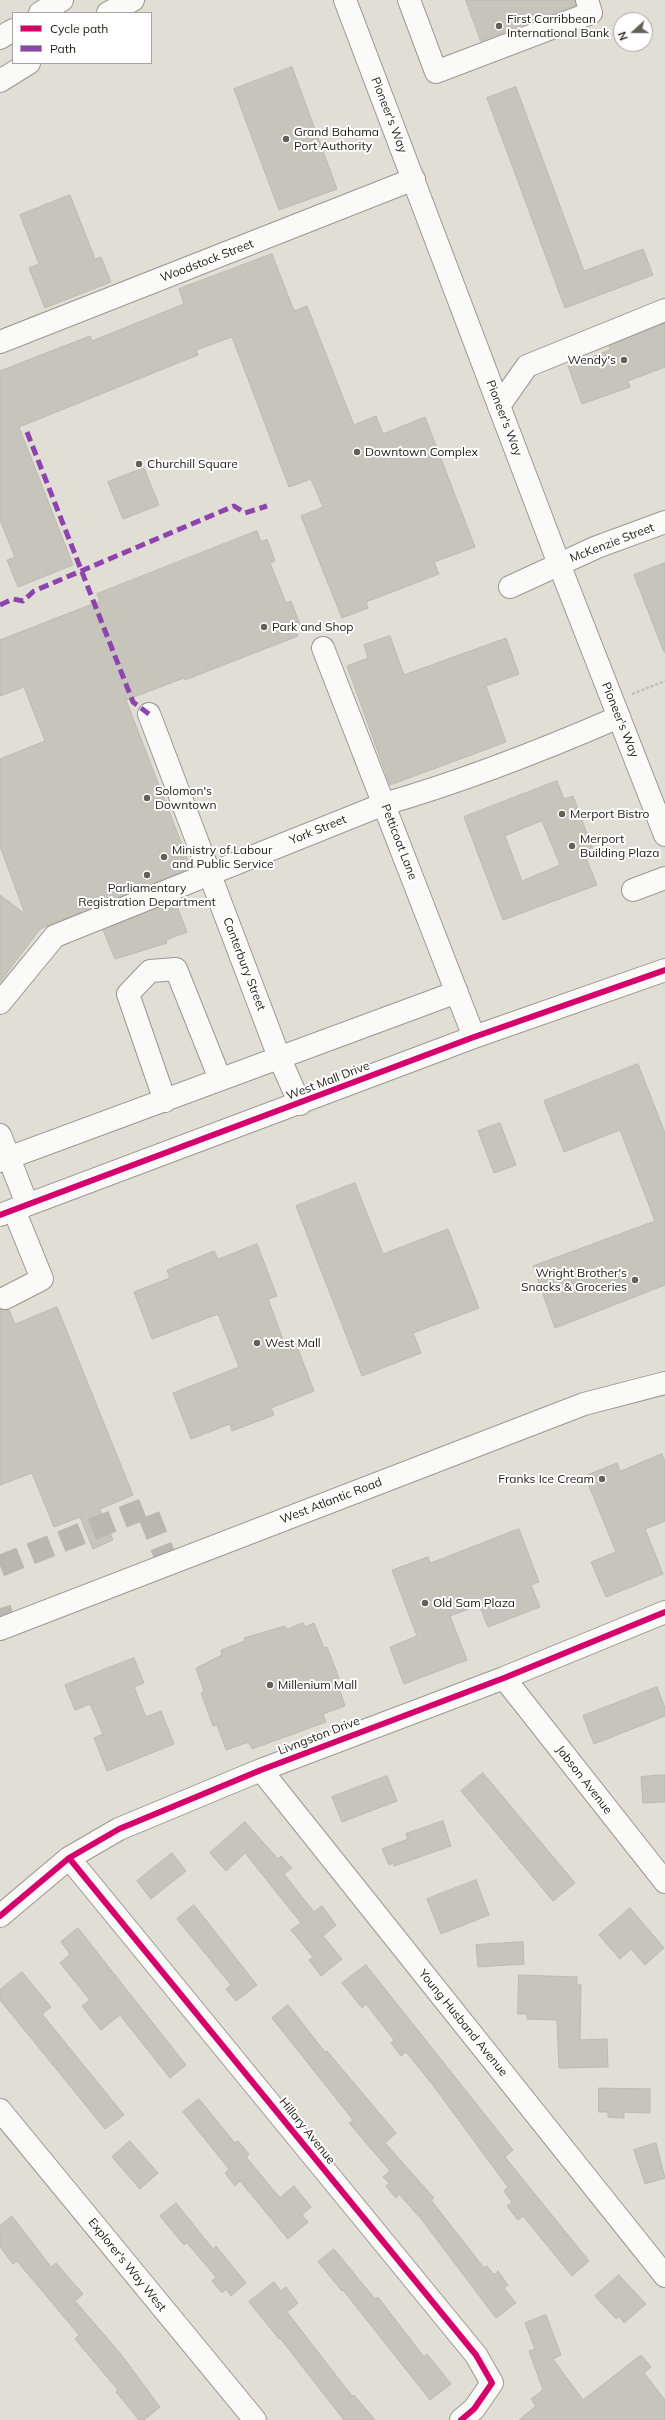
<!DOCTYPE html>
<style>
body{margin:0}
#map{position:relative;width:665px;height:2420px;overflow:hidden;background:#e1ded5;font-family:Mulish,sans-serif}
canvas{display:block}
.legend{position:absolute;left:12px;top:12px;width:140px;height:52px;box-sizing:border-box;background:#fff;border:1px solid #a5a4a1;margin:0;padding:5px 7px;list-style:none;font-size:12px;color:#1e1c15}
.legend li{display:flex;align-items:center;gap:8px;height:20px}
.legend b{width:20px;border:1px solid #a5a4a1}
.north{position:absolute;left:613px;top:12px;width:40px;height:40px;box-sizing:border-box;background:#fff;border:1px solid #a5a4a1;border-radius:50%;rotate:249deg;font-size:11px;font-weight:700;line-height:16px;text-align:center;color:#1e1c15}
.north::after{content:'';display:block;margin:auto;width:14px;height:18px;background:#626058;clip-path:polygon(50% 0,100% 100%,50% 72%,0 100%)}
</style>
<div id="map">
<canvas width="665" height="2420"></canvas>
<ul class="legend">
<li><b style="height:5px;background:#d6006c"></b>Cycle path</li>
<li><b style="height:5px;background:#8e44ad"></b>Path</li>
</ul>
<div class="north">N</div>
</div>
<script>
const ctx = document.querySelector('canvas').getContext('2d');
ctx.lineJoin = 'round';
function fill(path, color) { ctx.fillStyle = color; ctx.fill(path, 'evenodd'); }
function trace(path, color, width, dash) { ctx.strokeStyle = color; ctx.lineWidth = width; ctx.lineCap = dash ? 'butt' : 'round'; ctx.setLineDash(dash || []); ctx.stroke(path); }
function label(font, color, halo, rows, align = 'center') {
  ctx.font = font + ' Mulish,sans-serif'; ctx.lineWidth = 4; ctx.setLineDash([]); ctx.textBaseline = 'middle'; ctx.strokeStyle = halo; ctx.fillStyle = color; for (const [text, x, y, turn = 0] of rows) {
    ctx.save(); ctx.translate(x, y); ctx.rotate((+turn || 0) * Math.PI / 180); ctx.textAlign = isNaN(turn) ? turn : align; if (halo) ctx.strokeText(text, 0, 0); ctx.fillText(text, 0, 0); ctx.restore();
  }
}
const building = new Path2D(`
 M 466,0 L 575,0 L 576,5 L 481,41 Z
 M 292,67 L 337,189 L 279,210 L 234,89 Z
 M 516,87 L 584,271 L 643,249 L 653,275 L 565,308 L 487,98 Z
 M 70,195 L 95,259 L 101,257 L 111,282 L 45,308 L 29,268 L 39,264 L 20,215 Z
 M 272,254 L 294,311 L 307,306 L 354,425 L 376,416 L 383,434 L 425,417 L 475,547 L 434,562 L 439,574 L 366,602 L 368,608 L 342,618 L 301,516 L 323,507 L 311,479 L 289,487 L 232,337 L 196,350 L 198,355 L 19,427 L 73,565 L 18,587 L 7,560 L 15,557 L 0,520 L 0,371 L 90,336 L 92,341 L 184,304 L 179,289 Z
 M 665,324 L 665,367 L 628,381 L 630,387 L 582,404 L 568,366 L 610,350 L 609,346 Z
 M 144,468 L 159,505 L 123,519 L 108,482 Z
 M 257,531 L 261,542 L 267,539 L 275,561 L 270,563 L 286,603 L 291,601 L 300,625 L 295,627 L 298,636 L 185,680 L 184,678 L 126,700 L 191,868 L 40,929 L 0,982 L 0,895 L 25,914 L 0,846 L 0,759 L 45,741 L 24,687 L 0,696 L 0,640 L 100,601 L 97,594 Z
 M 665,563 L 665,652 L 664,652 L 634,575 Z
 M 390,636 L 404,675 L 506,638 L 519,674 L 486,686 L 506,742 L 390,785 L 347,666 L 368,658 L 364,645 Z
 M 557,781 L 564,799 L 573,796 L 595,855 L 586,858 L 597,885 L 503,920 L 464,817 ZM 542,821 L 560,865 L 522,881 L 505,836 Z
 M 175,901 L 187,932 L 166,940 L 167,943 L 115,959 L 103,930 Z
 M 638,1064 L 665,1133 L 665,1285 L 555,1328 L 533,1266 L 655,1221 L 620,1130 L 564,1152 L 544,1101 Z
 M 500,1123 L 516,1165 L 494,1173 L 478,1131 Z
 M 355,1183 L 383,1254 L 448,1229 L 479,1308 L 413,1333 L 421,1353 L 362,1376 L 296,1206 Z
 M 257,1244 L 277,1296 L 268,1299 L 285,1345 L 295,1341 L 314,1391 L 271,1408 L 274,1415 L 232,1431 L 230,1424 L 191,1439 L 173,1393 L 239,1367 L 218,1314 L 152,1339 L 134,1292 L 170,1278 L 167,1270 L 214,1251 L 218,1259 Z
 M 57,1307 L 133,1495 L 100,1509 L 113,1540 L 93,1549 L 80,1517 L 54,1527 L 32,1473 L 0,1485 L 0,1309 L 9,1310 L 15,1324 Z
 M 662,1454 L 665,1462 L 665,1521 L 645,1529 L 663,1574 L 606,1597 L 591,1562 L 616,1552 L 585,1476 L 617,1463 L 620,1471 Z
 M 519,1529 L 539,1582 L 531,1585 L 540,1607 L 488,1627 L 479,1605 L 450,1616 L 467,1660 L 404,1684 L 390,1647 L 417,1636 L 392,1570 L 428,1557 L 430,1563 Z
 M 303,1623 L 305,1627 L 314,1623 L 324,1648 L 327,1647 L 339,1678 L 336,1679 L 345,1706 L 323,1714 L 326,1722 L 252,1749 L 249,1742 L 226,1750 L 217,1725 L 213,1726 L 201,1693 L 204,1691 L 196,1668 L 222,1655 L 221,1650 L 245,1641 L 244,1638 L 285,1626 L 287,1629 Z
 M 134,1658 L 144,1683 L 134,1687 L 146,1717 L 161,1711 L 174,1744 L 107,1771 L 94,1738 L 103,1734 L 90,1704 L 75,1710 L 65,1685 Z
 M 657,1687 L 665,1708 L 665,1716 L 594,1744 L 583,1716 Z
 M 483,1773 L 575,1883 L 553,1901 L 461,1791 Z
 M 665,1775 L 665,1802 L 643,1803 L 641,1777 Z
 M 387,1776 L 397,1801 L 342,1822 L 332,1797 Z
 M 443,1821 L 451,1846 L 394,1866 L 393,1863 L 389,1865 L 382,1849 L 408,1839 L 406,1834 Z
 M 245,1822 L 278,1859 L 281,1856 L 292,1868 L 284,1874 L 314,1912 L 322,1906 L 336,1925 L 323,1936 L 342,1959 L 321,1976 L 309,1960 L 313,1957 L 291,1930 L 301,1923 L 245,1853 L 226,1871 L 210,1853 Z
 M 172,1853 L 186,1871 L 151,1899 L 137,1881 Z
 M 476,1880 L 489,1915 L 441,1934 L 427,1899 Z
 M 194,1905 L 257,1985 L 236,2001 L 226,1989 L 231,1985 L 177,1919 Z
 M 630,1908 L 664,1948 L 645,1965 L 631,1949 L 620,1959 L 599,1935 Z
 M 78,1928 L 186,2065 L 170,2078 L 120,2015 L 101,2030 L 82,2006 L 90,2000 L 60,1963 L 70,1954 L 61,1942 Z
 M 523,1942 L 524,1964 L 478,1967 L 476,1945 Z
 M 366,1965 L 513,2150 L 505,2157 L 589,2261 L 572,2276 L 523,2216 L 518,2220 L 507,2206 L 512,2202 L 504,2191 L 508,2187 L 432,2084 L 406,2052 L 401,2056 L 391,2043 L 394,2040 L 366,2004 L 362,2008 L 342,1983 Z
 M 22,1972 L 51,2007 L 42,2014 L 124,2115 L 105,2129 L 0,2000 L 0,1990 Z
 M 519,1975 L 577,1977 L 577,1985 L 581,1985 L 580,2040 L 607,2039 L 608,2067 L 559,2068 L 557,2020 L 527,2019 L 527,2014 L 518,2014 Z
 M 288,2005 L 325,2052 L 327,2051 L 396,2133 L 385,2143 L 434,2198 L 431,2200 L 484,2268 L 487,2266 L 494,2275 L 498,2271 L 508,2285 L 504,2288 L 516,2303 L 496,2318 L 422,2220 L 399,2194 L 396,2198 L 386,2186 L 389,2183 L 383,2177 L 390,2171 L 349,2123 L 353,2120 L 272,2018 Z
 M 599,2088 L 650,2089 L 650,2113 L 624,2112 L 624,2118 L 608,2117 L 608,2112 L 599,2112 Z
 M 199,2099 L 235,2143 L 238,2141 L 249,2154 L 246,2157 L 280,2198 L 294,2186 L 311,2207 L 302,2215 L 308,2222 L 288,2239 L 240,2181 L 235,2186 L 225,2173 L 229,2169 L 183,2112 Z
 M 130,2141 L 158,2173 L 140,2189 L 112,2157 Z
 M 656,2143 L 665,2178 L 645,2184 L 634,2150 Z
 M 176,2203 L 213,2249 L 216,2246 L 246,2283 L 231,2296 L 226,2289 L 222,2293 L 212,2281 L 216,2277 L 187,2243 L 184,2245 L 160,2216 Z
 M 12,2216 L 51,2267 L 56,2263 L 83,2294 L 75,2301 L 120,2353 L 160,2407 L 144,2420 L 139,2420 L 116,2392 L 118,2390 L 75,2339 L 79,2335 L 17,2261 L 13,2264 L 0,2247 L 0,2226 Z
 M 334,2249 L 375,2299 L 378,2297 L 424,2357 L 427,2354 L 451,2384 L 430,2400 L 343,2290 L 342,2291 L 318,2262 Z
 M 619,2275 L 646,2304 L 624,2323 L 619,2316 L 616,2319 L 595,2296 Z
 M 274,2282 L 281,2291 L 286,2287 L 298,2303 L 287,2312 L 352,2396 L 354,2395 L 375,2420 L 344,2420 L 280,2338 L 279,2339 L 249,2302 Z
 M 546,2315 L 561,2355 L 553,2359 L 583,2400 L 641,2355 L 651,2367 L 644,2373 L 665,2400 L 665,2420 L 519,2420 L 536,2406 L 531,2399 L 543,2390 L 529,2351 L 535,2349 L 525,2323 Z`);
fill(building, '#c7c4bc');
trace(building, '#bbb9b1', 1);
trace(new Path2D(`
 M 0,1566 L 146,1508 L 168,1564
 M 0,1608 L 6,1627`), '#bab7af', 22, [22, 11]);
const minor = new Path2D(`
 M 409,0 L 436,72 L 591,13 L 587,0
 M 0,342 L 414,179
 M 499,406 L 527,366 L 665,310
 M 510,587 L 597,547 L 665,522
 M 323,648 L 474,1037
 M 149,714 L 279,1057 L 300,1104
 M 633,890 L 665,878
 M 0,1003 L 55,936 L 384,804 C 464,781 543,750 619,717
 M 165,1101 L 128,994 L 150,971 L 176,969 L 220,1079
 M 0,1135 L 27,1204
 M 0,1161 L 457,992
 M 0,1215 L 474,1037 L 665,970
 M 5,1298 L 42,1279 L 14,1210
 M 504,1678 L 665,1882
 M 261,1770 L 665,2276
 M 69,1858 L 476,2355 L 492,2383 L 474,2409 L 461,2420
 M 0,1916 L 69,1858 L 119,1829 L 261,1770 L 504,1678 L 665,1612
 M 0,2110 L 255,2420`);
const major = new Path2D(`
 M 345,0 L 559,564 L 665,835
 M 40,13 L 62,0
 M 108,13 L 133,0
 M 0,38 L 13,30
 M 0,81 L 29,63
 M 0,1629 L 584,1404 L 665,1383`);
trace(minor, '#9b9891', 24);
trace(major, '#9b9891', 24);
trace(new Path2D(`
 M 632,694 L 665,681
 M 586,858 L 620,855`), '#c0bfba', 2.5, [3, 2]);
trace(minor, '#fafaf9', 22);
trace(major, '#fafaf9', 22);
trace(new Path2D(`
 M 27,432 L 133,702 L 149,714
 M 0,605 L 13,599 L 23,601 L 34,591 L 234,506 L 245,513 L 267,506`), '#8e44ad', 5, [10, 5]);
trace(new Path2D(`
 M 0,1215 L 474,1037 L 665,970
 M 69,1858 L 476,2355 L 492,2383 L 474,2409 L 461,2420
 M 0,1916 L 69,1858 L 119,1829 L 261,1770 L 504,1678 L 665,1612`), '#d6006c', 6);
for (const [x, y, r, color] of [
 [499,26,4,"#626058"],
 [286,139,4,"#626058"],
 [624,360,4,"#626058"],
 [357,452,4,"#626058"],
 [139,464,4,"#626058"],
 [264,627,4,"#626058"],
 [147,798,4,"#626058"],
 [562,814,4,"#626058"],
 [572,846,4,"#626058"],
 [164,857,4,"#626058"],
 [147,875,4,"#626058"],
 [635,1280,4,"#626058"],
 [257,1343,4,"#626058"],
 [602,1479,4,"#626058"],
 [425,1603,4,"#626058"],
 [270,1685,4,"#626058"]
]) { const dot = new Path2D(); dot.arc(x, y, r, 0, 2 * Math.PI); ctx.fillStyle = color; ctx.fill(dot); trace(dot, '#fff', 1.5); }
label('12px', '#1e1c15', '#fff', [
 ["First Carribbean",507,19],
 ["International Bank",507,33],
 ["Grand Bahama",294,132],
 ["Port Authority",294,146],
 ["Wendy's",616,360,"right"],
 ["Downtown Complex",365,452],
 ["Churchill Square",147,464],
 ["Park and Shop",272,627],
 ["Solomon's",155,791],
 ["Downtown",155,805],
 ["Merport Bistro",570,814],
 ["Merport",580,839],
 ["Building Plaza",580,853],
 ["Ministry of Labour",172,850],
 ["and Public Service",172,864],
 ["Parliamentary",147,888,"center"],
 ["Registration Department",147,902,"center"],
 ["Wright Brother's",627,1273,"right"],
 ["Snacks & Groceries",627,1287,"right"],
 ["West Mall",265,1343],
 ["Franks Ice Cream",594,1479,"right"],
 ["Old Sam Plaza",433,1603],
 ["Millenium Mall",278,1685]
], 'left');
label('12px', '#1e1c15', '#fff', [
 ["Pioneer's Way",389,115,69],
 ["Woodstock Street",207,261,-21],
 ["Pioneer's Way",504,418,69],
 ["McKenzie Street",612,543,-21],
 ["Pioneer's Way",620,720,68],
 ["York Street",318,830,-22],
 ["Petticoat Lane",399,842,69],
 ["Canterbury Street",244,964,69],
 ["West Mall Drive",328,1081,-21],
 ["West Atlantic Road",331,1501,-21],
 ["Livngston Drive",319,1736,-21],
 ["Jobson Avenue",584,1780,52],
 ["Young Husband Avenue",463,2023,51],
 ["Hillary Avenue",307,2131,51],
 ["Explorer's Way West",127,2265,51]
]);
</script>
